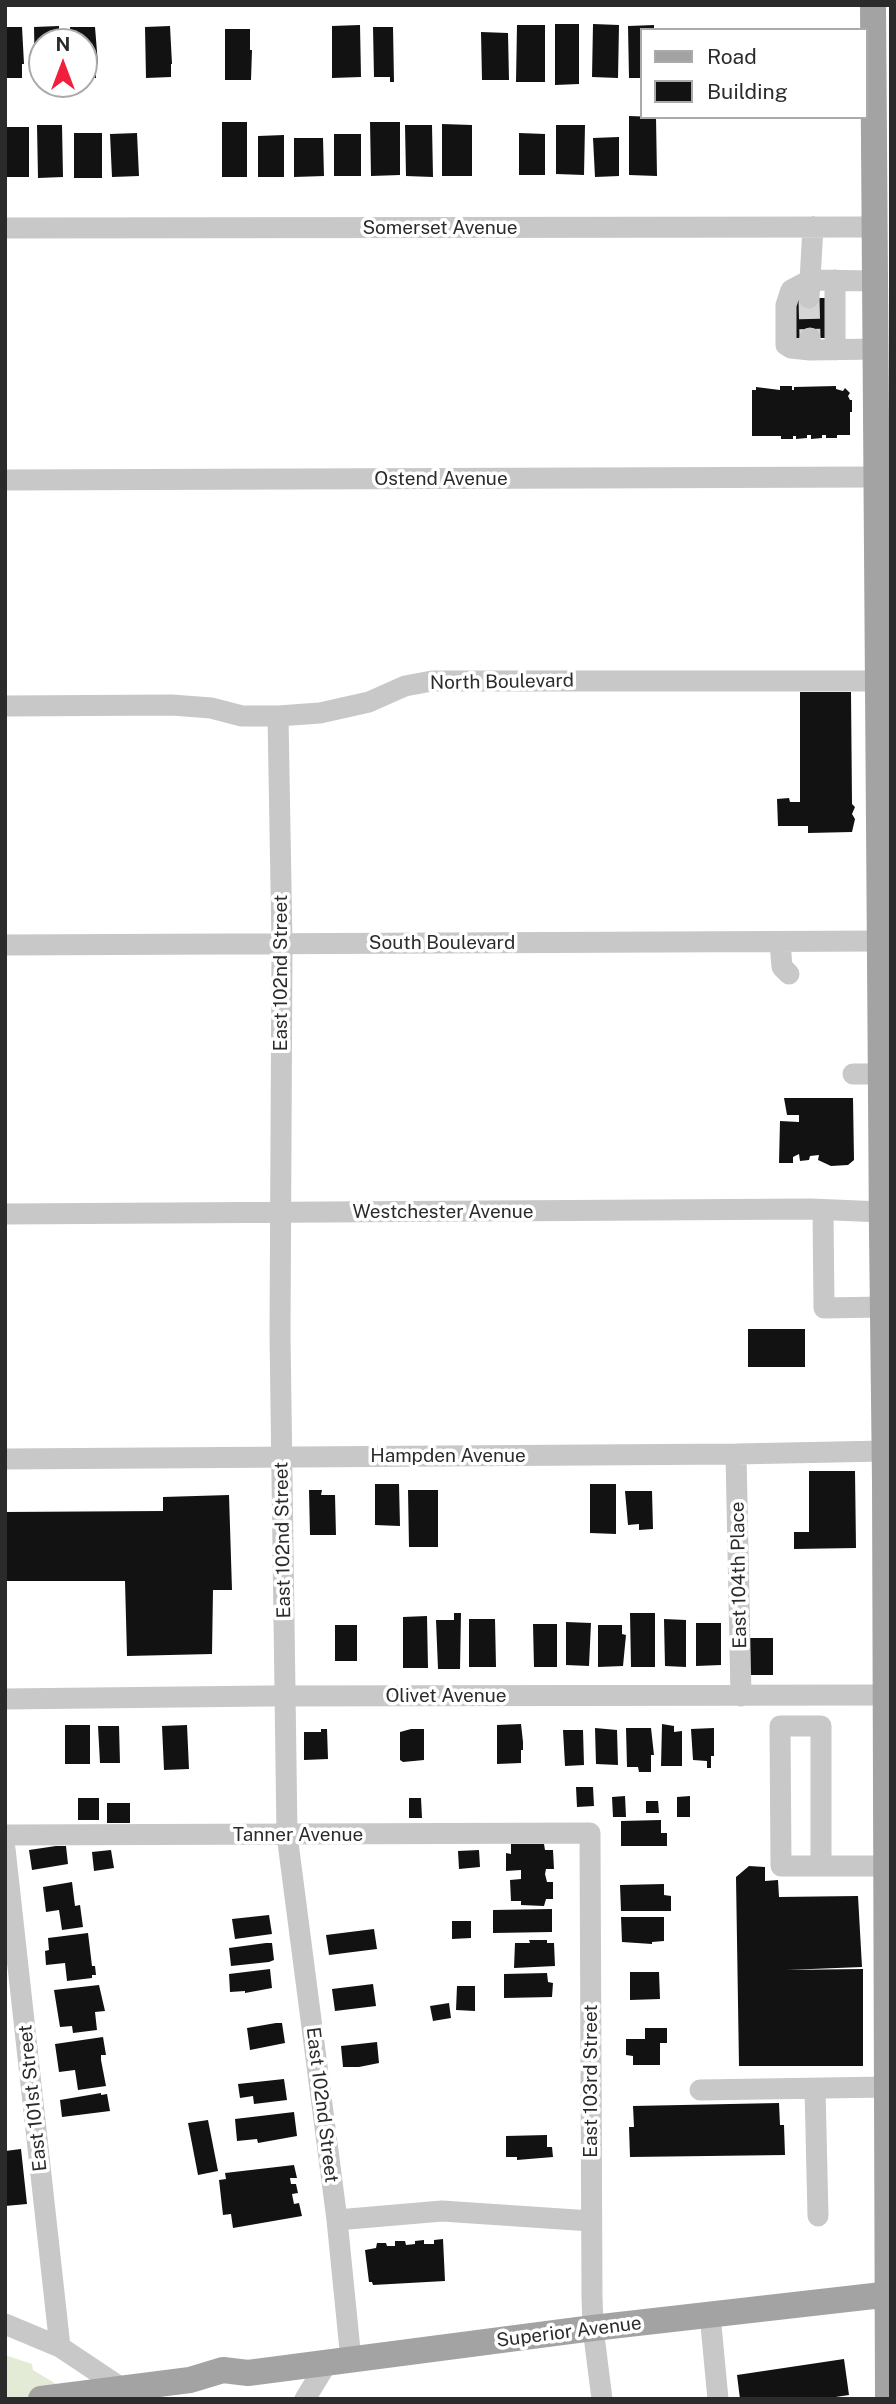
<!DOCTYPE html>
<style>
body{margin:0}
#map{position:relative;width:896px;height:2404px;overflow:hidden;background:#fff;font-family:"Public Sans",sans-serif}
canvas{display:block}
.frame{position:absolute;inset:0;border:7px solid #2b2b2b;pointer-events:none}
.legend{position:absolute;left:640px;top:28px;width:228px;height:91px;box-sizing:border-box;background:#fff;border:2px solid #aaa;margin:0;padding:9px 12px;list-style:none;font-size:21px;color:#2b2b2b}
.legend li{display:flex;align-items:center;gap:14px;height:35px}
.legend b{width:35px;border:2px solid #aaa}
.north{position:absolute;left:28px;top:28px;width:70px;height:70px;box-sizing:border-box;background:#fff;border:2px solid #aaa;border-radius:50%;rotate:0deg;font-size:19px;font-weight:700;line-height:28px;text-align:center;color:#2b2b2b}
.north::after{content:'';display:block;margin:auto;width:24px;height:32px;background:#f21e3d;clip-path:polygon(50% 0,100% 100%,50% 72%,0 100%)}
</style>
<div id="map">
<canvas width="896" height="2404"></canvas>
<div class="frame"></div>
<ul class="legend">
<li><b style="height:9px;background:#a3a3a3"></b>Road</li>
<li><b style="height:19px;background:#121212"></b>Building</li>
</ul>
<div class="north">N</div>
</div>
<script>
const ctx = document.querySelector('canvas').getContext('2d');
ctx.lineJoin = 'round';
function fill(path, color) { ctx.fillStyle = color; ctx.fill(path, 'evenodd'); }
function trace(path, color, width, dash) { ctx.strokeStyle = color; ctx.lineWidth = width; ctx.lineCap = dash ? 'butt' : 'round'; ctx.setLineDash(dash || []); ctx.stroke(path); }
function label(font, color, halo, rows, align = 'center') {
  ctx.font = font + ' "Public Sans",sans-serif'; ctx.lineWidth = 7; ctx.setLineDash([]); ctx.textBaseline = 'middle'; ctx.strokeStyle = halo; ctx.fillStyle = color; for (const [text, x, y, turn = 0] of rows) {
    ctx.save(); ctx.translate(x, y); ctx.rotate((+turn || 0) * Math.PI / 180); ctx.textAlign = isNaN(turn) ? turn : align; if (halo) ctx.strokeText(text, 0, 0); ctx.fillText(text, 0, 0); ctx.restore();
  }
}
fill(new Path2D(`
 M 5,2355 L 32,2364 L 33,2370 L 81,2399 L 5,2399 Z`), '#e3ebd7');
fill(new Path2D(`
 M 555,24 L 579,24 L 579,84 L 555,85 Z
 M 593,24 L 619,25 L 618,78 L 592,77 Z
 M 360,25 L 361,77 L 332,78 L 332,26 Z
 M 517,25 L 545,25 L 545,82 L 516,82 Z
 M 654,25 L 654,30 L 642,30 L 642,78 L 629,78 L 628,26 Z
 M 59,26 L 59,42 L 42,42 L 42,78 L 35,78 L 34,27 Z
 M 170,26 L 172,64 L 171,64 L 171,77 L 146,78 L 145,27 Z
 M 5,27 L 22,27 L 24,64 L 22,64 L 22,78 L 5,78 Z
 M 70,27 L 95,27 L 98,64 L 96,64 L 96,78 L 84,78 L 84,42 L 71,42 Z
 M 373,27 L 393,27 L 394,82 L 390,82 L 390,77 L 374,77 Z
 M 225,29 L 250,29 L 250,50 L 252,50 L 251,80 L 225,80 Z
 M 481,32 L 508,33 L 509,80 L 482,80 Z
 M 629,116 L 656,117 L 657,176 L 629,175 Z
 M 222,122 L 247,122 L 247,177 L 222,177 Z
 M 370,122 L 400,122 L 400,175 L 371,176 Z
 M 442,124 L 472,125 L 472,176 L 442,176 Z
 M 37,125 L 62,125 L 63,177 L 38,178 Z
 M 405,125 L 432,125 L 433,177 L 406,176 Z
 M 556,125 L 585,125 L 584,175 L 556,174 Z
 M 5,127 L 29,127 L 29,177 L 5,177 Z
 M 74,133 L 102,133 L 102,178 L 74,178 Z
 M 137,133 L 139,176 L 112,177 L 110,134 Z
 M 519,133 L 545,134 L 545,175 L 519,175 Z
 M 334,134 L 361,134 L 361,176 L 334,176 Z
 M 284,135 L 284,177 L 258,177 L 258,136 Z
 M 619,137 L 619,176 L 595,177 L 593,138 Z
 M 294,138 L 323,138 L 324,176 L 294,177 Z
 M 789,298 L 830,298 L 830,338 L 789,338 Z
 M 780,386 L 792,386 L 792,390 L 794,390 L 794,387 L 836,386 L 836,389 L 843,391 L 845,388 L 850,393 L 848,396 L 850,400 L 852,400 L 852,412 L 850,412 L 850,435 L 837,435 L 837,438 L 826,438 L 826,435 L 822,435 L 822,438 L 811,439 L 811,435 L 807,435 L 807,438 L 796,439 L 796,436 L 793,436 L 793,439 L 781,439 L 781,436 L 752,436 L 752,390 L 756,390 L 756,387 L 780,390 Z
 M 800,692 L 851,692 L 852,804 L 855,807 L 852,814 L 855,819 L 852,832 L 808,833 L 808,826 L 778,826 L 777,799 L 789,798 L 790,802 L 800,802 Z
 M 784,1098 L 853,1098 L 854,1160 L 848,1165 L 831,1166 L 818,1160 L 819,1155 L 810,1156 L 809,1160 L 800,1161 L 799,1154 L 793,1157 L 793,1163 L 779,1163 L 780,1121 L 799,1122 L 799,1115 L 787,1115 Z
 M 748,1329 L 805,1329 L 805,1367 L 748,1367 Z
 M 809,1471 L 855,1471 L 856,1548 L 794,1549 L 794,1532 L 809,1532 Z
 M 375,1484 L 399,1484 L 400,1526 L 375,1525 Z
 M 590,1484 L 616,1484 L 616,1534 L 590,1533 Z
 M 309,1490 L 322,1490 L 321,1495 L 335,1495 L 336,1535 L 310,1535 Z
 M 408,1490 L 438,1490 L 438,1547 L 409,1547 Z
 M 625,1491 L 652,1491 L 653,1529 L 639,1530 L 639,1524 L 628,1525 Z
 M 229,1495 L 232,1590 L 213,1590 L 212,1654 L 127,1656 L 125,1581 L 5,1581 L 5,1512 L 163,1511 L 163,1497 Z
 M 454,1613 L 461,1613 L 460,1669 L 438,1669 L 436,1620 L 454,1620 Z
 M 630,1613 L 655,1613 L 655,1667 L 631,1667 Z
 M 427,1616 L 428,1668 L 403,1668 L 403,1617 Z
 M 469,1619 L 495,1619 L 496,1667 L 469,1667 Z
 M 664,1619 L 686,1620 L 686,1667 L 665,1666 Z
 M 566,1622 L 591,1623 L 589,1666 L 566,1665 Z
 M 696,1623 L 721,1623 L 721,1665 L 696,1666 Z
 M 533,1624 L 557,1624 L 557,1667 L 534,1667 Z
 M 335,1625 L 357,1625 L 357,1661 L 335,1661 Z
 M 598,1625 L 622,1625 L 622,1634 L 626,1635 L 623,1666 L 598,1667 Z
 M 747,1638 L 773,1638 L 773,1675 L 747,1675 Z
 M 521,1724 L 523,1742 L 523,1750 L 521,1750 L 521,1763 L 497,1764 L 497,1725 Z
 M 662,1724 L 674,1726 L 674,1732 L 682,1731 L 682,1766 L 661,1766 Z
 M 65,1725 L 90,1725 L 90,1764 L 65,1764 Z
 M 187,1725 L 189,1769 L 164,1770 L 162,1726 Z
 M 98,1726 L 119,1726 L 120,1763 L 100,1763 Z
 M 595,1728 L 617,1730 L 618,1765 L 596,1764 Z
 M 626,1728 L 651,1728 L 654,1755 L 651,1755 L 651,1772 L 639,1772 L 638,1767 L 627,1767 Z
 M 714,1728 L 714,1756 L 711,1756 L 711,1768 L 707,1768 L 707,1761 L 693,1760 L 691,1729 Z
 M 321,1729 L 327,1729 L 328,1759 L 304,1760 L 304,1732 L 321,1732 Z
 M 411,1729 L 424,1729 L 424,1760 L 403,1762 L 400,1760 L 400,1732 Z
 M 563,1730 L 583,1730 L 584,1765 L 565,1766 Z
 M 576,1787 L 593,1787 L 594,1806 L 577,1807 Z
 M 625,1796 L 626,1817 L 613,1817 L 612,1797 Z
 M 690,1796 L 690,1817 L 677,1817 L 677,1797 Z
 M 78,1798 L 99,1798 L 99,1820 L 78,1820 Z
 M 409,1798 L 421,1798 L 422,1818 L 409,1818 Z
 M 646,1801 L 658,1801 L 659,1813 L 646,1813 Z
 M 107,1803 L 130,1803 L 130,1823 L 107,1823 Z
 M 661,1820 L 661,1833 L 667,1833 L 667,1846 L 621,1846 L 621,1821 Z
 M 511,1844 L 544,1844 L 545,1850 L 553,1850 L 554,1869 L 546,1869 L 545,1874 L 547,1882 L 553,1882 L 553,1899 L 546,1899 L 544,1906 L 521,1905 L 521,1901 L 511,1901 L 510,1880 L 521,1879 L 521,1870 L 506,1871 L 506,1853 L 511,1854 Z
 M 56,1846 L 66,1846 L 68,1864 L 32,1870 L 29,1850 Z
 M 111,1850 L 114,1868 L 94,1871 L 92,1852 Z
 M 479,1850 L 480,1867 L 459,1869 L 458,1851 Z
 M 749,1866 L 765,1867 L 765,1881 L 778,1880 L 779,1897 L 858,1896 L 862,1967 L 786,1970 L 863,1969 L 863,2066 L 739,2066 L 736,1877 Z
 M 72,1882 L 75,1906 L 80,1905 L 83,1927 L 62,1930 L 59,1910 L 46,1912 L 43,1887 Z
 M 664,1884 L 664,1895 L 671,1896 L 671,1911 L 621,1911 L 620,1885 Z
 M 552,1909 L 552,1932 L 493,1933 L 493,1910 Z
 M 269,1915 L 272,1934 L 235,1939 L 232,1919 Z
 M 621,1917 L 664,1917 L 664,1941 L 652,1942 L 652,1944 L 622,1942 Z
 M 452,1921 L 471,1921 L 471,1938 L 452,1939 Z
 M 374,1929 L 377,1949 L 329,1955 L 326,1935 Z
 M 88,1933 L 92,1966 L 95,1966 L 96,1975 L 92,1975 L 92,1978 L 67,1981 L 65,1963 L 46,1965 L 45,1951 L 49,1950 L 48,1938 Z
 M 529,1940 L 547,1940 L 547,1943 L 554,1943 L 555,1966 L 514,1968 L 515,1943 L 530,1943 Z
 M 266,1943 L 272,1943 L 274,1960 L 269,1962 L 231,1966 L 229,1948 Z
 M 270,1969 L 272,1988 L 245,1993 L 245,1991 L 230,1992 L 229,1974 Z
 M 630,1972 L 659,1972 L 660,1999 L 630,2000 Z
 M 547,1973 L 548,1982 L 553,1983 L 552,1997 L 504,1998 L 504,1974 Z
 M 373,1984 L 376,2006 L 335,2011 L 332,1989 Z
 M 99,1985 L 105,2011 L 95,2012 L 97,2030 L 73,2033 L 72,2026 L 60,2027 L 54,1990 Z
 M 457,1986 L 475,1986 L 475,2011 L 456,2010 Z
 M 449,2003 L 451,2018 L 433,2021 L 430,2006 Z
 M 276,2023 L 282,2023 L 285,2043 L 250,2050 L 247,2028 Z
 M 645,2028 L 667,2028 L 667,2043 L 660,2043 L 660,2065 L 633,2065 L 633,2056 L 626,2055 L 626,2039 L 645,2039 Z
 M 103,2037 L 106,2055 L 101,2055 L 101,2060 L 106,2086 L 78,2090 L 75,2070 L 59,2072 L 55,2044 Z
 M 377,2042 L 379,2063 L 359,2067 L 343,2067 L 341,2046 Z
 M 284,2079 L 287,2100 L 254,2104 L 253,2096 L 240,2098 L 238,2084 Z
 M 101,2093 L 101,2095 L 107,2094 L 110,2111 L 62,2117 L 60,2100 Z
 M 779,2103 L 780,2125 L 784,2125 L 785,2155 L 630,2157 L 629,2127 L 634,2127 L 633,2106 Z
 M 294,2112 L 297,2136 L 258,2143 L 257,2139 L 237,2141 L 235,2119 Z
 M 208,2120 L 218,2171 L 198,2175 L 188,2123 Z
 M 547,2135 L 547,2147 L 552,2147 L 553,2157 L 517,2160 L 517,2157 L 506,2157 L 506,2136 Z
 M 21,2149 L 27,2204 L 5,2206 L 5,2151 Z
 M 294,2165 L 297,2178 L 290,2178 L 291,2184 L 296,2184 L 298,2193 L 292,2194 L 294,2204 L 299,2203 L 302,2216 L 233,2228 L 231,2214 L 223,2215 L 219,2180 L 226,2179 L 225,2173 Z
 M 443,2239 L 445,2281 L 373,2285 L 372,2282 L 369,2282 L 365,2250 L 376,2248 L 377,2243 L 386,2243 L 387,2246 L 395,2246 L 395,2241 L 405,2241 L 406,2245 L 415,2244 L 415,2241 L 424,2240 L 424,2244 L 434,2244 L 434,2240 Z
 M 844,2359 L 849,2395 L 822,2399 L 740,2399 L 737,2375 Z`), '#121212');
trace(new Path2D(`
 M 809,298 L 810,338`), '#d5d5d5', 21, [21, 10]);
trace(new Path2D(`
 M 5,228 L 875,227
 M 835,280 L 835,350
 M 809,298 L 813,227
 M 810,338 L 810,350 L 877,349
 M 810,350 L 791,348 L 786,345 L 786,305 L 791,290 L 810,280 L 876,281
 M 5,480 L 876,477
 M 5,706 L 172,705 L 211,708 L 242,716 L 278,716 L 320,713 L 369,702 L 405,686 L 432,681 L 878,681
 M 278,716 L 282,944 L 280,1334 L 287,1835 L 337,2220 L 351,2360
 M 780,942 L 782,967 L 789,974
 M 5,945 L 880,941
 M 853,1074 L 881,1074
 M 823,1210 L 824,1308 L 882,1307
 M 5,1214 L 811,1209 L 882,1212
 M 736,1454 L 741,1696
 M 5,1459 L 736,1454 L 885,1451 L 891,1448
 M 5,1699 L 267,1696 L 886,1695
 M 5,1835 L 590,1833 L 592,2296 L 593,2328 L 602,2399
 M 5,1849 L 60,2347
 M 821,1866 L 821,1726 L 780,1726 L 781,1866 L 886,1866
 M 815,2089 L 818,2216
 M 700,2090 L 887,2087
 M 337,2220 L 442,2211 L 591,2221
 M 710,2315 L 718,2399
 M 5,2324 L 60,2347 L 129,2393
 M 305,2399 L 327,2363`), '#c8c8c8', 21);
trace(new Path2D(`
 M 873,5 L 882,1233 L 885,1482 L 888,2399
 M 41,2399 L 190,2380 L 223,2370 L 248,2373 L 593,2328 L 891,2294`), '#a3a3a3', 26);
label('19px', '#2b2b2b', '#fff', [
 ["Somerset Avenue",440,228],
 ["Ostend Avenue",441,479],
 ["North Boulevard",502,682,-1],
 ["South Boulevard",442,943],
 ["East 102nd Street",281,973,-90],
 ["Westchester Avenue",443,1212],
 ["Hampden Avenue",448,1456],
 ["East 102nd Street",283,1540,-91],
 ["East 104th Place",739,1575,-91],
 ["Olivet Avenue",446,1696],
 ["Tanner Avenue",298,1835],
 ["East 103rd Street",591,2081,-90],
 ["East 101st Street",33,2098,-96],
 ["East 102nd Street",322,2105,83],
 ["Superior Avenue",569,2332,-7]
]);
</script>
